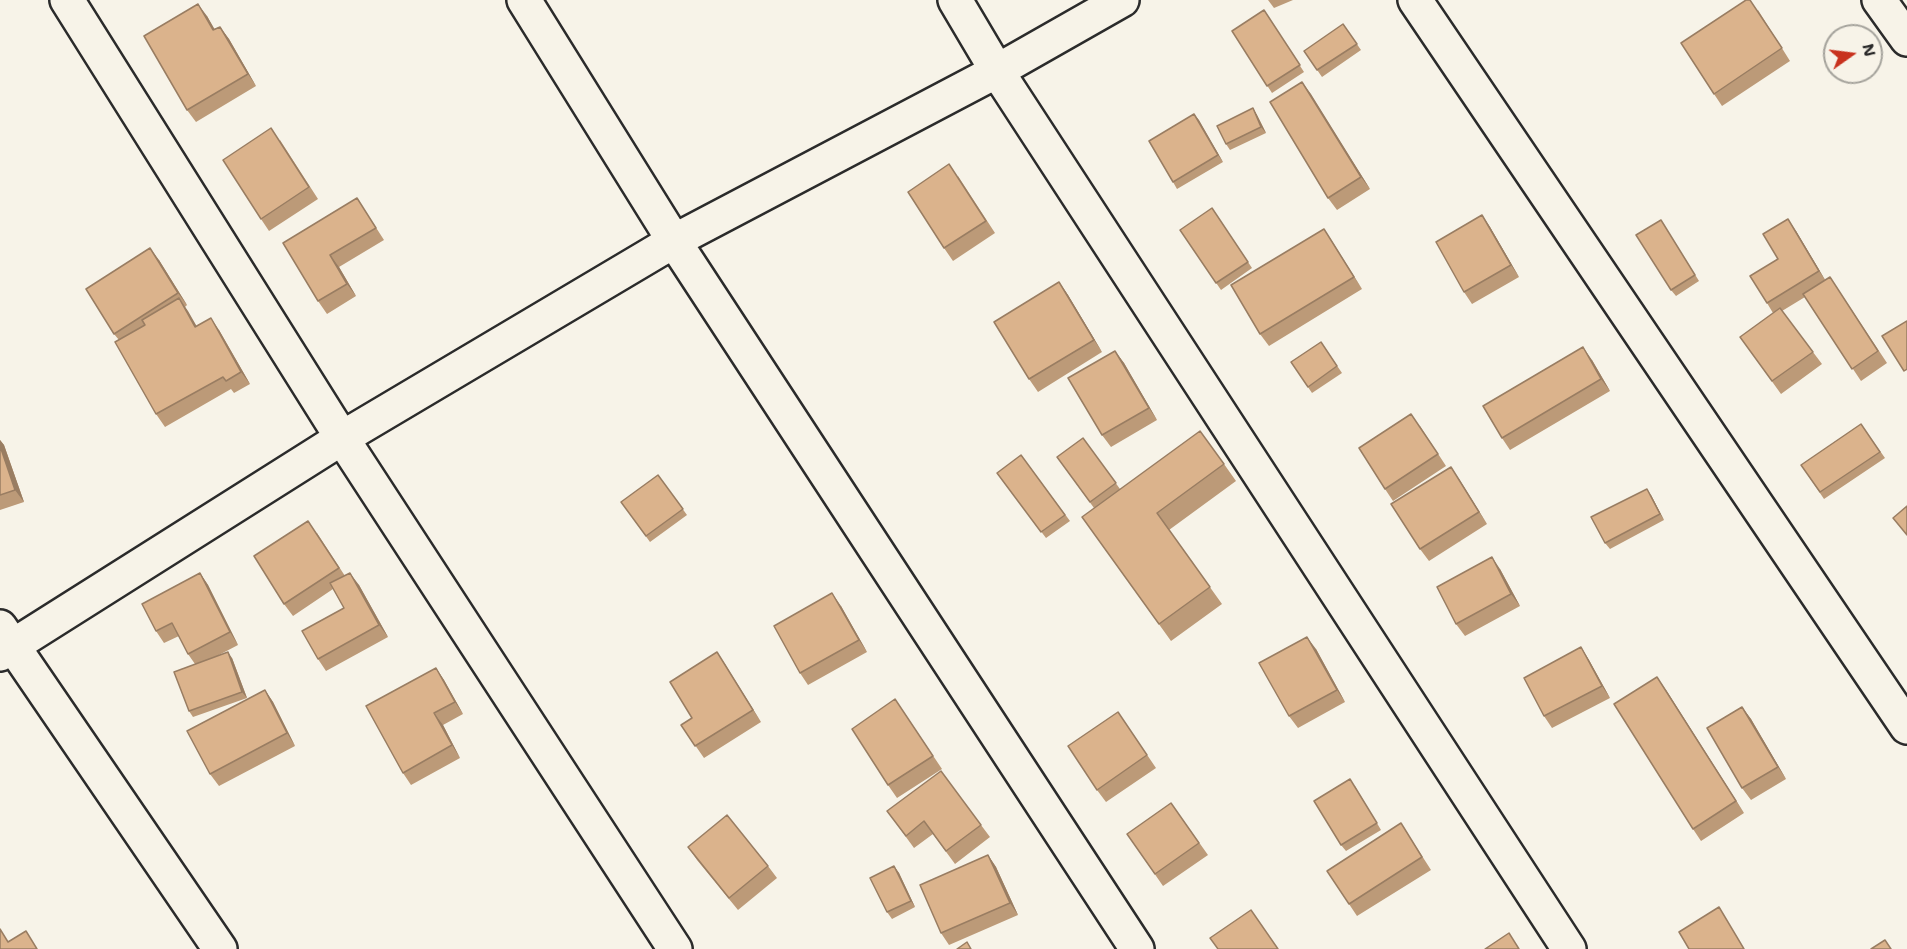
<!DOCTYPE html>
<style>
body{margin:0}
#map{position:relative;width:1907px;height:949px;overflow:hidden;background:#f7f3e8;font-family:"Shantell Sans",sans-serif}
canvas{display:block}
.north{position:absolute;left:1823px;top:24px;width:60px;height:60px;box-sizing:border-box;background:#f7f3e8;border:2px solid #a5a39c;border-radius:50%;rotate:76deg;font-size:16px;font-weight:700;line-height:24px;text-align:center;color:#2b2b2b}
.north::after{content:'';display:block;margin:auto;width:21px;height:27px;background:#c8321e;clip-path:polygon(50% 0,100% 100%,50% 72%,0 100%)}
</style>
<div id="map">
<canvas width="1907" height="949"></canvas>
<div class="north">N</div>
</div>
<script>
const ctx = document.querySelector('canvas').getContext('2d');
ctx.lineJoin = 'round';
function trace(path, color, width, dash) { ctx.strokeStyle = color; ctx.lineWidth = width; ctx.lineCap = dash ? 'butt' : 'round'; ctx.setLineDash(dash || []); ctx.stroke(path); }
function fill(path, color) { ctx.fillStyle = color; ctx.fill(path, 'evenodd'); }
const minor = new Path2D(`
 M 67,0 L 342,438 L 675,949
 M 524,0 L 674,241 L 1137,949
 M 955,0 L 997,71 L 1569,949
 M 1415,0 L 1907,727
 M 1879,0 L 1907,39
 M 0,627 L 220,949
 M 0,654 L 342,438 L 674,241 L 997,71 L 1122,0`);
trace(minor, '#2b2b2b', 38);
trace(minor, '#f7f3e8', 33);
fill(new Path2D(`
 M 1268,0 L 1293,0 L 1274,8 Z
 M 1264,10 L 1304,72 L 1272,93 L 1232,31 Z
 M 1758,10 L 1790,61 L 1722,106 L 1714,94 Z
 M 207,16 L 214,29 L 220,27 L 229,39 L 256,86 L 196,122 L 187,110 Z
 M 1343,24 L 1361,50 L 1322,77 L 1304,51 Z
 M 1302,82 L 1370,189 L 1337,210 L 1328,198 Z
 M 1253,108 L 1257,115 L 1266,133 L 1230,150 L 1226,144 Z
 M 1194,114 L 1223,162 L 1177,189 L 1173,182 Z
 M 280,140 L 318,199 L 269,231 L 261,219 Z
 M 958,176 L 995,233 L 953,261 L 944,248 Z
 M 357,198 L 384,240 L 339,267 L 356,296 L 327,314 L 318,301 L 283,243 Z
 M 1212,208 L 1252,268 L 1221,290 L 1180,230 Z
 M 1482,215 L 1490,227 L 1519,277 L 1472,304 L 1464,292 Z
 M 1661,220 L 1699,281 L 1676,296 L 1671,290 Z
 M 1324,229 L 1362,289 L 1269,346 L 1260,334 Z
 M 1796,231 L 1825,280 L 1830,277 L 1887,363 L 1861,381 L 1805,297 L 1782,311 L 1822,364 L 1781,394 L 1740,337 L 1773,313 L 1767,303 L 1778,259 Z
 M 159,260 L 187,305 L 185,307 L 196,326 L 219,330 L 250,384 L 234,393 L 231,389 L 165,427 L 156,414 L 119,340 L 114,334 Z
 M 1059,282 L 1068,295 L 1102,352 L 1038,392 L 1029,379 Z
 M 1321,342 L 1342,373 L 1312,393 L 1291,362 Z
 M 1115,351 L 1124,363 L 1157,420 L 1111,447 L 1102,435 Z
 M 1592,360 L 1610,391 L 1510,450 L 1502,438 Z
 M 1861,424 L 1885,458 L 1824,499 L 1801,465 Z
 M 1420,426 L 1446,466 L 1393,501 L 1385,489 Z
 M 1083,438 L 1120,489 L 1224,464 L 1236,481 L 1169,530 L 1222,604 L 1171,641 L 1082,517 L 1094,508 L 1057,457 Z
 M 0,440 L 4,445 L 24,502 L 0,510 Z
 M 1021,455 L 1070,521 L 1046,538 L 997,473 Z
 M 658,475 L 687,515 L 650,542 L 621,502 Z
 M 1459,479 L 1487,524 L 1429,561 L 1420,549 Z
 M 1651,495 L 1664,520 L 1610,549 L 1605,543 Z
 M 317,533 L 345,576 L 359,585 L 388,637 L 326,671 L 318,659 L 344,608 L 333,589 L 293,616 L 284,604 Z
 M 1500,569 L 1520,606 L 1465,636 L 1456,624 Z
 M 200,573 L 208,585 L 238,645 L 217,656 L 232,658 L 247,698 L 193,717 L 189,711 L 195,664 L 188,654 L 179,636 L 164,643 L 156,631 Z
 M 841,606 L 867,652 L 808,685 L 800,673 Z
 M 1581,647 L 1589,660 L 1610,698 L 1552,728 L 1544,716 Z
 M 1316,649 L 1345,702 L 1298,728 L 1289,716 Z
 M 717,652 L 761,722 L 704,758 L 681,725 L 692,718 Z
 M 436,668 L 444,680 L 463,714 L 443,725 L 460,758 L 411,785 L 403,773 Z
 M 265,690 L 273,702 L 295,746 L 219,786 L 210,774 Z
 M 1666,690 L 1744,813 L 1701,841 L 1693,829 Z
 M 895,699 L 942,769 L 897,798 L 888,785 Z
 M 1742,707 L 1751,719 L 1786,779 L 1751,800 L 1742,788 Z
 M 1118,712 L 1156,768 L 1106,802 L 1097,790 Z
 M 1355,786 L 1381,830 L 1346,851 L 1341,845 Z
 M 1171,803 L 1208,855 L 1163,886 L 1127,834 Z
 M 887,811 L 981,825 L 990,837 L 955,864 L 933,834 L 914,848 Z
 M 1401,823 L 1431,870 L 1357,916 L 1349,904 Z
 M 688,847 L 768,866 L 777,878 L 738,910 L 697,860 Z
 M 988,855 L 996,867 L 1018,915 L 949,945 L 941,933 Z
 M 894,866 L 899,873 L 915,907 L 892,919 L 887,912 Z`), '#bc9a78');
fill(new Path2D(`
 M 198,4 L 207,16 L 222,42 L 213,30 Z
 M 220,27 L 229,39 L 256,86 L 248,74 Z
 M 1302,82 L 1311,94 L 1370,189 L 1361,177 Z
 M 1253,108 L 1257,115 L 1266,133 L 1261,127 Z
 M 1194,114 L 1199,120 L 1223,162 L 1218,155 Z
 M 1482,215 L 1490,227 L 1519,277 L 1511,265 Z
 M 1788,219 L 1796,231 L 1827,283 L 1819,271 Z
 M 1324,229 L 1332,241 L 1362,289 L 1354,277 Z
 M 150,248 L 159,260 L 187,305 L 178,293 Z
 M 330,255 L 339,267 L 356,296 L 347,284 Z
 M 1059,282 L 1068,295 L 1102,352 L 1094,340 Z
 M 179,298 L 188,311 L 204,339 L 195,327 Z
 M 211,318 L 219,330 L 250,384 L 241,372 Z
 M 1583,347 L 1592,360 L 1610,391 L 1601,379 Z
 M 1115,351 L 1124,363 L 1157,420 L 1149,408 Z
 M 0,440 L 4,445 L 24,502 L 15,490 L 0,446 Z
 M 1451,467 L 1459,479 L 1487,524 L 1479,512 Z
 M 1647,489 L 1651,495 L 1664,520 L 1660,514 Z
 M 1492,557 L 1500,569 L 1520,606 L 1511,594 Z
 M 200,573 L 208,585 L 238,645 L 230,632 Z
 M 350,573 L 359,585 L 388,637 L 379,625 Z
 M 832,593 L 841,606 L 867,652 L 859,640 Z
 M 1307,637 L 1316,649 L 1345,702 L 1337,690 Z
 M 1581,647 L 1589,660 L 1610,698 L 1602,686 Z
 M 228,652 L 232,658 L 247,698 L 242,692 Z
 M 717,652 L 725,664 L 761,722 L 753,710 Z
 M 436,668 L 444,680 L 463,714 L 455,702 Z
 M 1657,677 L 1666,690 L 1744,813 L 1736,801 Z
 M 265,690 L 273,702 L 295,746 L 287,733 Z
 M 1742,707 L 1751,719 L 1786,779 L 1778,767 Z
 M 434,713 L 443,725 L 460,758 L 452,745 Z
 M 988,855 L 996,867 L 1018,915 L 1010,903 Z
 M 894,866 L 899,873 L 915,907 L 911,901 Z`), '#997d62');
const building = new Path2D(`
 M 1746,0 L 1750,0 L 1782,48 L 1714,94 L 1681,43 Z
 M 198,4 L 213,30 L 220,27 L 248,74 L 187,110 L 144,36 Z
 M 1264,10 L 1300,65 L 1267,86 L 1232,31 Z
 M 1343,24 L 1357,44 L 1317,70 L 1304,51 Z
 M 1302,82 L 1361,177 L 1328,198 L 1270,102 Z
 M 1253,108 L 1261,127 L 1226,144 L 1217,126 Z
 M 1194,114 L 1218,155 L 1173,182 L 1149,141 Z
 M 271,128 L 309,187 L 261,219 L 223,160 Z
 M 949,164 L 986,221 L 944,248 L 908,192 Z
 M 357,198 L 376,228 L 330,255 L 347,284 L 318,301 L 283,243 Z
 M 1212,208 L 1248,262 L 1216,283 L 1180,230 Z
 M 1482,215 L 1511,265 L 1464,292 L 1436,242 Z
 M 1788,219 L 1819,271 L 1767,303 L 1750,276 L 1778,259 L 1763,234 Z
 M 1661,220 L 1695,275 L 1671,290 L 1636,235 Z
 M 1324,229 L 1354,277 L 1260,334 L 1231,285 Z
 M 150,248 L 178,293 L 114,334 L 86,289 Z
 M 1830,277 L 1878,351 L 1852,369 L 1803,294 Z
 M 1059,282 L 1094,340 L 1029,379 L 994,322 Z
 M 179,298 L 195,327 L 211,318 L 241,372 L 226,381 L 223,377 L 156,414 L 115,342 L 145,325 L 142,320 Z
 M 1780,308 L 1813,352 L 1772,381 L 1740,337 Z
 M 1907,321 L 1907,369 L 1904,371 L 1882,336 Z
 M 1321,342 L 1337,366 L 1308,387 L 1291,362 Z
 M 1583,347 L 1601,379 L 1502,438 L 1483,406 Z
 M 1115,351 L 1149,408 L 1102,435 L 1068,378 Z
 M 1411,414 L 1438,454 L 1385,489 L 1359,448 Z
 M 1861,424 L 1880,452 L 1820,492 L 1801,465 Z
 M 1200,431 L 1224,464 L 1157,513 L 1210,587 L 1159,624 L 1082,517 Z
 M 1083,438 L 1116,483 L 1090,502 L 1057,457 Z
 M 0,446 L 15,490 L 0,495 Z
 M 1021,455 L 1065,515 L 1041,532 L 997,473 Z
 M 1451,467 L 1479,512 L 1420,549 L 1391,504 Z
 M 658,475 L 683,509 L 646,536 L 621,502 Z
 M 1647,489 L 1660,514 L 1605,543 L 1591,517 Z
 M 1907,506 L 1907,535 L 1893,518 Z
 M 308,521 L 339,568 L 284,604 L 254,556 Z
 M 1492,557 L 1511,594 L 1456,624 L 1437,587 Z
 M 200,573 L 230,632 L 188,654 L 172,623 L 156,631 L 142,604 Z
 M 350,573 L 379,625 L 318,659 L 302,631 L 344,608 L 330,583 Z
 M 832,593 L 859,640 L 800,673 L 774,626 Z
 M 1307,637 L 1337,690 L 1289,716 L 1259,663 Z
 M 1581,647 L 1602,686 L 1544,716 L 1524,678 Z
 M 228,652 L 242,692 L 189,711 L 174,672 Z
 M 717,652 L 753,710 L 695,746 L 681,725 L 692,718 L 670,682 Z
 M 436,668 L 455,702 L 434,713 L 452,745 L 403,773 L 366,706 Z
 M 1657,677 L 1736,801 L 1693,829 L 1614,704 Z
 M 265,690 L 287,733 L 210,774 L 187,731 Z
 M 895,699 L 933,756 L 888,785 L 852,729 Z
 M 1742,707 L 1778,767 L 1742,788 L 1707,728 Z
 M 1118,712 L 1147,755 L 1097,790 L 1068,746 Z
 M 941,771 L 981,825 L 946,851 L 924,821 L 906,836 L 887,811 Z
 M 1350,779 L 1377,823 L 1341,845 L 1314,801 Z
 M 1171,803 L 1199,843 L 1155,874 L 1127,834 Z
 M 727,815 L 768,866 L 729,898 L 688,847 Z
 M 1401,823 L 1422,857 L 1349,904 L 1327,871 Z
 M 988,855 L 1010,903 L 941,933 L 920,885 Z
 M 894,866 L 911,901 L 887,912 L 870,878 Z
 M 1719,907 L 1744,949 L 1689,949 L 1679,932 Z
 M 1251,910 L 1278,949 L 1218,949 L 1210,938 Z
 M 0,929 L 8,942 L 26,931 L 37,949 L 0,949 Z
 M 1509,933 L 1519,949 L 1485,949 Z
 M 1885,940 L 1891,949 L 1871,949 Z
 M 967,942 L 971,949 L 957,949 Z`);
fill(building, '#dbb38c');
trace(building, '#997d62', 1.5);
</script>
